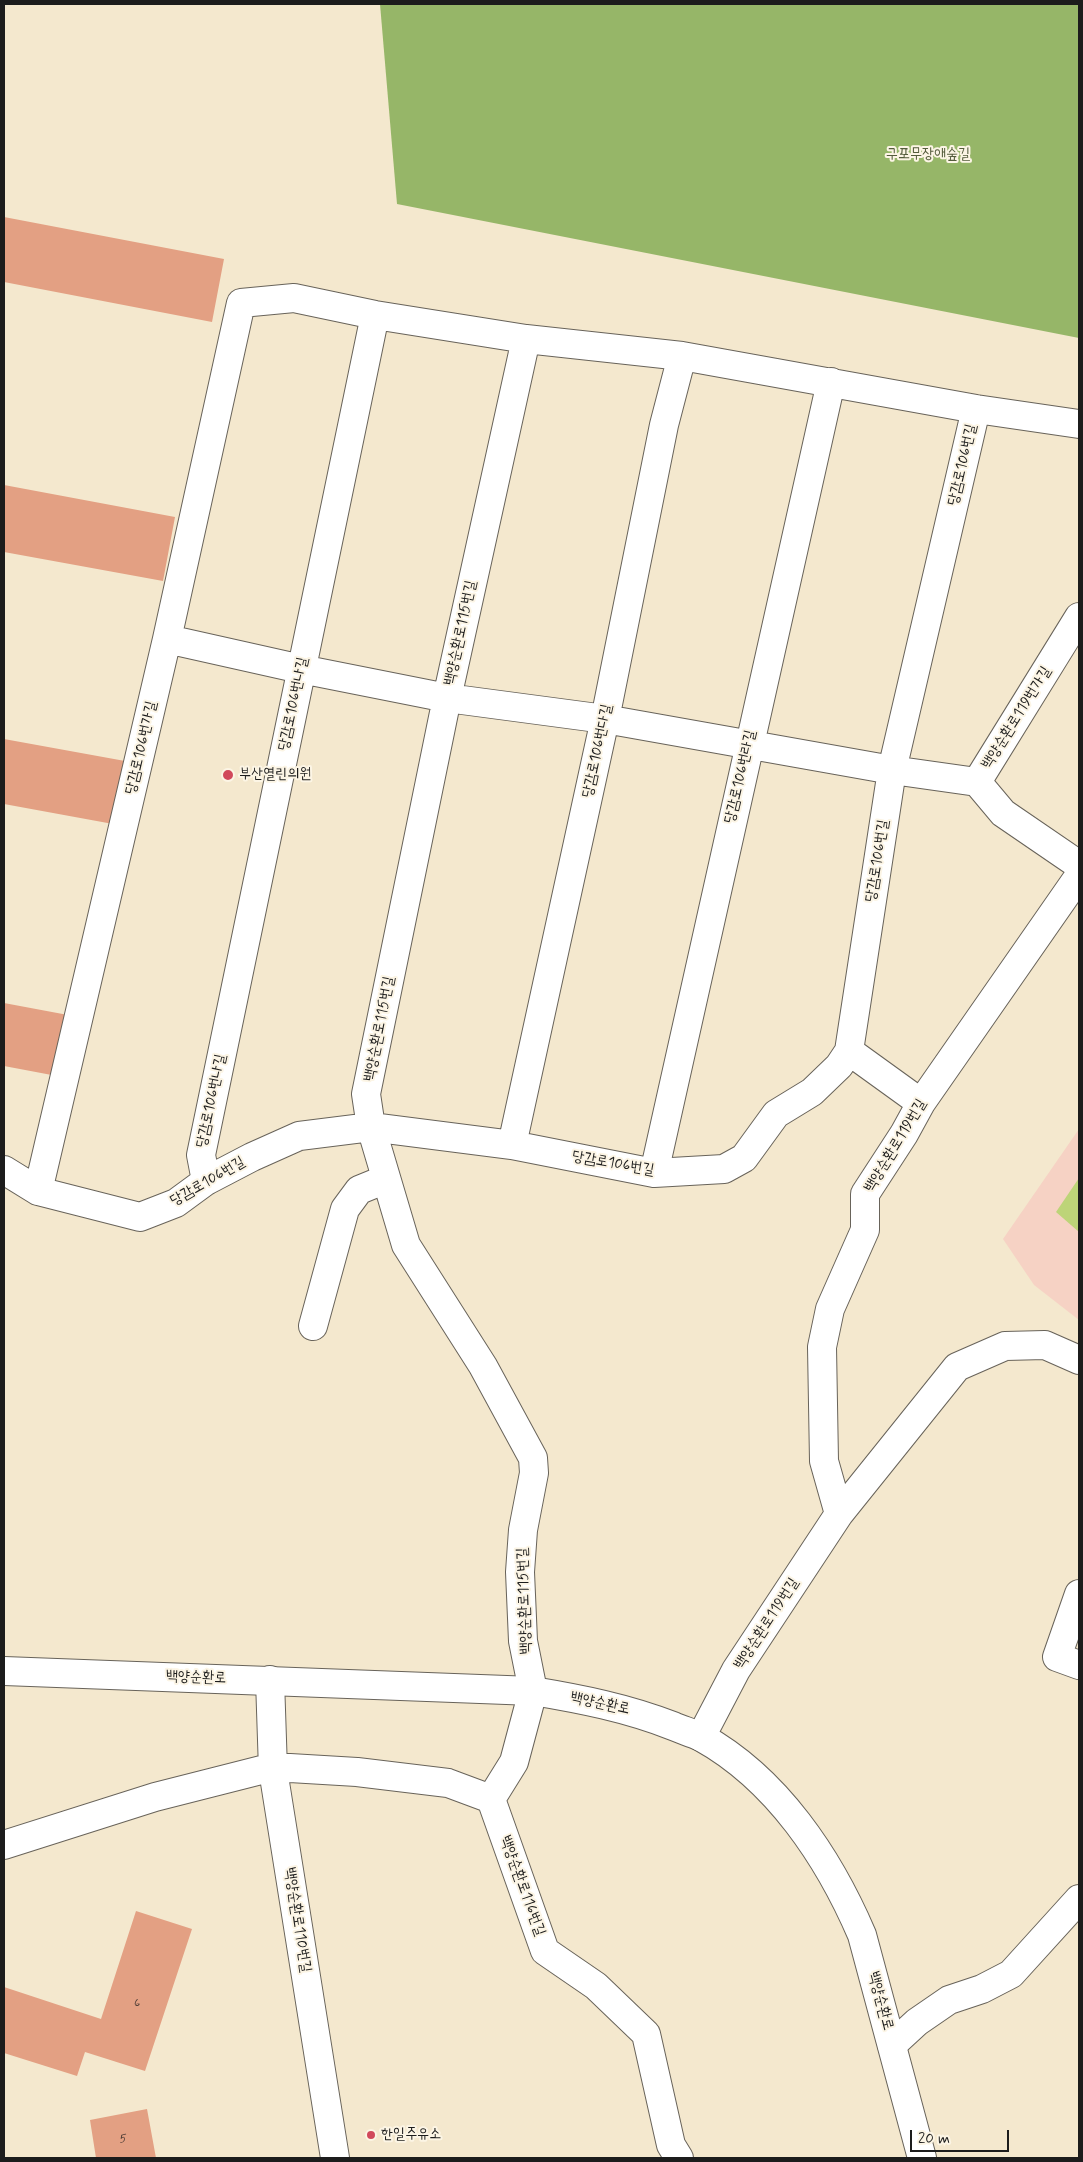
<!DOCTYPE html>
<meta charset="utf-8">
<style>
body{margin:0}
#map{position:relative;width:1083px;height:2162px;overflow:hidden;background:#f4e8ce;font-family:Mynerve,sans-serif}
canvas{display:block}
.frame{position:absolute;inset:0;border:5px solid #1c1c1c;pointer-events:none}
.scale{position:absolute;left:910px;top:2130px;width:99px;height:22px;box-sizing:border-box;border:2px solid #1c1c1c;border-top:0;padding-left:6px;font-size:15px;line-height:18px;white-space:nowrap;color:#1c1c1c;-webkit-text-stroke:4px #fcf5e5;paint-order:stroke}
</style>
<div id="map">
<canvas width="1083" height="2162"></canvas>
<div class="frame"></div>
<div class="scale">20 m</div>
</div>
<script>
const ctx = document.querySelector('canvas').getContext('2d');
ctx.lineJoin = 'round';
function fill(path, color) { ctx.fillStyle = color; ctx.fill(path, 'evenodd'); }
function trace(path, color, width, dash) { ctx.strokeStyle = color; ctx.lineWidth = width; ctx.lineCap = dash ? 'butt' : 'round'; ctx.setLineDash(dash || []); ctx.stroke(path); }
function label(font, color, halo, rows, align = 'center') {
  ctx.font = font + ' Mynerve,"Poor Story",sans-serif'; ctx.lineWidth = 4; ctx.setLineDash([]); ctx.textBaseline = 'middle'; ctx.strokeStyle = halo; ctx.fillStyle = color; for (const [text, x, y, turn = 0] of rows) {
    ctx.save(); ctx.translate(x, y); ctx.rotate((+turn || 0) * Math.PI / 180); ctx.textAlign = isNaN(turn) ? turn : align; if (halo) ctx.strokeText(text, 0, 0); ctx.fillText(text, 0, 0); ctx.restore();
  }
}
fill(new Path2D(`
 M 1079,1129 L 1079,1320 L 1034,1285 L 1003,1239 Z`), '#f6d2c4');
fill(new Path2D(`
 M 1079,1178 L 1079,1232 L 1056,1212 Z`), '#bdd478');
fill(new Path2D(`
 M 380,4 L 1079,4 L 1079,338 L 397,204 Z`), '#96b668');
fill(new Path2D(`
 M 4,217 L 224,259 L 212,322 L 4,282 Z
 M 4,485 L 175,517 L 163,581 L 4,552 Z
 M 4,739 L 125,761 L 113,824 L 4,804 Z
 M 4,1003 L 68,1015 L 57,1076 L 4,1066 Z
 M 136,1911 L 192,1929 L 145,2071 L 85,2052 L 77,2076 L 4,2053 L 4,1987 L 101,2019 Z
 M 147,2109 L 156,2158 L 96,2158 L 90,2120 Z`), '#e3a083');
const minor = new Path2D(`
 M 526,339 L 447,698 L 366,1094 L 371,1127 L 406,1245 L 483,1366 L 533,1458 L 534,1473 L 523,1530 L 520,1572 L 523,1641 L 533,1691 L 514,1762 L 491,1799 L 545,1951 L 596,1986 L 646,2034 L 671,2145 L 679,2158
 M 1079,617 L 977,782 L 1003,813 L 1079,865
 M 167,639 L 301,669 L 447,698 L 605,719 L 892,770 L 977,782
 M 849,1051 L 921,1103
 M 512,1145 L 605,719 L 664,425 L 682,356
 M 4,1170 L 38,1191 L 140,1217 L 176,1203 L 206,1181 L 252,1157 L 299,1136 L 371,1127 L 512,1145 L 654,1173 L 724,1169 L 744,1158 L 776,1114 L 812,1092 L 839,1066 L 849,1051 L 892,770 L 976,409
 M 654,1173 L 831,382
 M 206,1181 L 201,1155 L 375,315
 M 38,1191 L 167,639 L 241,303 L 294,298 L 375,315 L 526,339 L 682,356 L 976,409 L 1079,424
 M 313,1326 L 345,1209 L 359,1190 L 386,1179
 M 839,1514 L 824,1461 L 822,1347 L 830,1309 L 865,1230 L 865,1194 L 904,1134 L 921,1103 L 1079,876
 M 1079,1594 L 1057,1657 L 1079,1665
 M 270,1680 L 273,1770 L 335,2158
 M 701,1737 L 736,1670 L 839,1514 L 957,1367 L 1005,1346 L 1045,1345 L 1079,1360
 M 4,1845 L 155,1797 L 273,1767 L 357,1772 L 448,1783 L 491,1799
 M 892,2045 L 917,2022 L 949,2000 L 982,1989 L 1011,1974 L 1079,1899`);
const secondary = new Path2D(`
 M 4,1671 L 533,1691 C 581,1699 627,1708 673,1726 C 682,1730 693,1733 701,1737 C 777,1779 829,1858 862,1935 L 922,2158`);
trace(minor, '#68635a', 30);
trace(secondary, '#68635a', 30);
trace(minor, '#fff', 28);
trace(secondary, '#fff', 28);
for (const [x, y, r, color] of [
 [228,775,6,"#d1495b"],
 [371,2135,5,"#d1495b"]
]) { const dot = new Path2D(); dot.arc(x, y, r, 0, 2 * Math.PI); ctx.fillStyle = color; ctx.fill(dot); trace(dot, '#fcf5e5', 2); }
label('12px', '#4e3d36', null, [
 ["6",137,2003],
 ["5",123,2139]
]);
label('15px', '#545c3c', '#fcf5e5', [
 ["구포무장애숲길",928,155]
]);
label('15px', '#1c1c1c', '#fcf5e5', [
 ["당감로106번길",963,465,-77],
 ["백양순환로115번길",461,633,-78],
 ["당감로106번나길",294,704,-78],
 ["백양순환로119번가길",1017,718,-58],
 ["당감로106번가길",142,748,-77],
 ["당감로106번다길",598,751,-78],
 ["당감로106번라길",741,777,-77],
 ["당감로106번길",878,861,-81],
 ["백양순환로115번길",380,1029,-79],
 ["당감로106번나길",212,1101,-78],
 ["백양순환로119번길",896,1146,-59],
 ["당감로106번길",613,1164,10],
 ["당감로106번길",208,1182,-30],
 ["백양순환로115번길",525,1601,-92],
 ["백양순환로119번길",767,1624,-57],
 ["백양순환로",196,1678,2],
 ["백양순환로",600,1704,12],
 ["백양순환로116번길",522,1886,70],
 ["백양순환로110번길",297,1920,81],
 ["백양순환로",880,2001,75]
]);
label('15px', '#1c1c1c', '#fcf5e5', [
 ["부산열린의원",239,775],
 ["한일주유소",381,2135]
], 'left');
</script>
